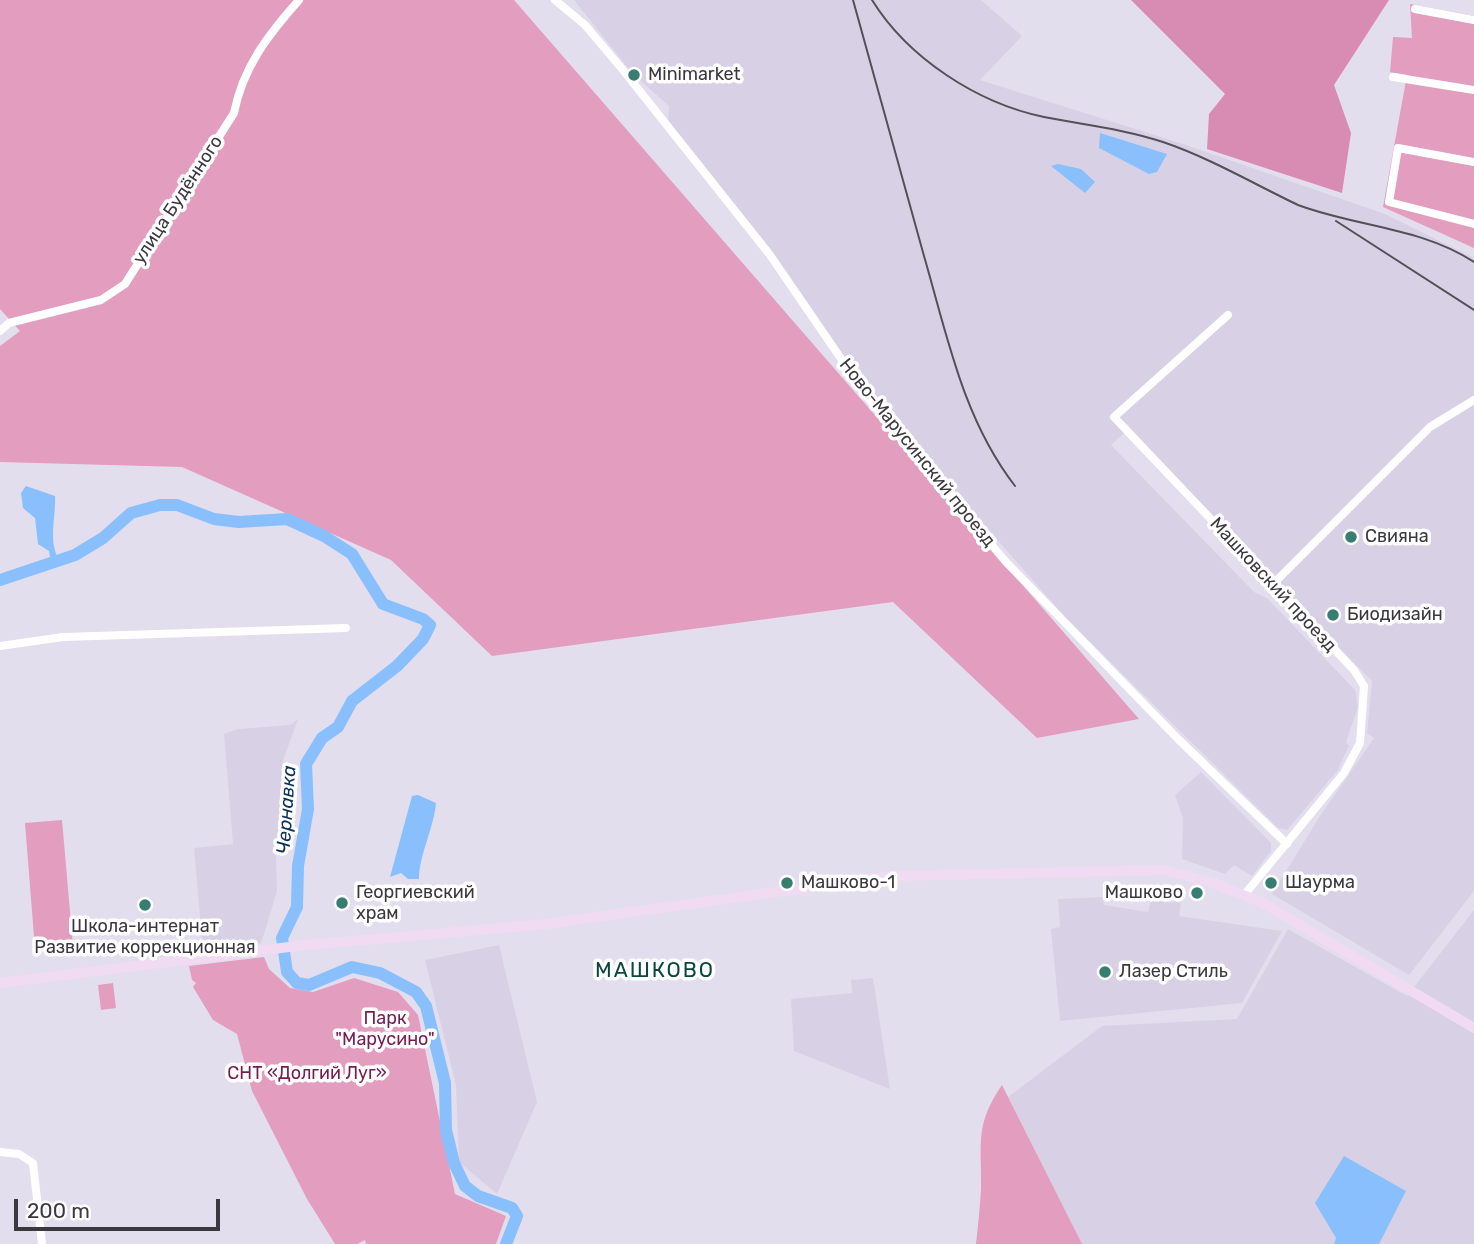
<!DOCTYPE html>
<meta charset="utf-8">
<style>
body{margin:0}
#map{position:relative;width:1474px;height:1244px;overflow:hidden;background:#e3deed;font-family:Rubik,sans-serif}
canvas{display:block}
.scale{position:absolute;left:14px;top:1199px;width:206px;height:32px;box-sizing:border-box;border:4px solid #3b393f;border-top:0;padding-left:9px;font-size:21px;line-height:24px;white-space:nowrap;color:#3b393f;-webkit-text-stroke:5px #fff;paint-order:stroke}
</style>
<div id="map">
<canvas width="1474" height="1244"></canvas>
<div class="scale">200 m</div>
</div>
<script>
const ctx = document.querySelector('canvas').getContext('2d');
ctx.lineJoin = 'round';
function fill(path, color) { ctx.fillStyle = color; ctx.fill(path, 'evenodd'); }
function trace(path, color, width, dash) { ctx.strokeStyle = color; ctx.lineWidth = width; ctx.lineCap = dash ? 'butt' : 'round'; ctx.setLineDash(dash || []); ctx.stroke(path); }
function label(font, color, halo, rows, align = 'center') {
  ctx.font = font + ' Rubik,sans-serif'; ctx.lineWidth = 7; ctx.setLineDash([]); ctx.textBaseline = 'middle'; ctx.strokeStyle = halo; ctx.fillStyle = color; for (const [text, x, y, turn = 0] of rows) {
    ctx.save(); ctx.translate(x, y); ctx.rotate((+turn || 0) * Math.PI / 180); ctx.textAlign = isNaN(turn) ? turn : align; if (halo) ctx.strokeText(text, 0, 0); ctx.fillText(text, 0, 0); ctx.restore();
  }
}
fill(new Path2D(`
 M 574,0 L 981,0 L 1022,36 L 980,80 L 1183,144 L 1385,214 L 1474,258 L 1474,891 L 1409,975 L 1272,894 L 1320,816 L 1374,738 L 1367,733 L 1372,681 L 1126,431 L 1111,445 L 1254,592 L 1268,599 L 1355,690 L 1358,707 L 1346,742 L 1349,746 L 1337,771 L 1287,830 L 1278,828 L 1066,618 L 871,396 L 668,122 L 669,106 L 632,73 Z
 M 298,719 L 283,761 L 276,862 L 277,891 L 264,934 L 260,944 L 203,950 L 194,848 L 233,844 L 224,734 L 238,729 L 290,725 Z
 M 1201,772 L 1271,843 L 1271,851 L 1252,876 L 1234,865 L 1225,874 L 1182,859 L 1183,818 L 1175,795 Z
 M 1103,897 L 1104,905 L 1148,912 L 1151,901 L 1181,903 L 1179,916 L 1282,931 L 1242,1003 L 1060,1021 L 1051,929 L 1060,927 L 1058,899 Z
 M 1474,910 L 1474,1244 L 1080,1244 L 1008,1097 L 1102,1026 L 1237,1019 L 1288,929 L 1407,996 Z
 M 499,945 L 537,1102 L 497,1194 L 459,1162 L 456,1085 L 425,960 Z
 M 873,978 L 890,1089 L 794,1051 L 791,999 L 852,993 L 851,980 Z`), '#d8d1e6');
fill(new Path2D(`
 M 0,0 L 514,0 L 1139,719 L 1037,738 L 893,602 L 492,656 L 391,560 L 182,467 L 0,462 L 0,346 L 20,331 L 0,309 Z
 M 1410,4 L 1474,16 L 1474,248 L 1383,207 L 1407,75 L 1390,72 L 1393,37 L 1412,38 Z
 M 62,820 L 73,946 L 35,949 L 25,823 Z
 M 264,957 L 269,969 L 290,988 L 313,992 L 354,978 L 398,992 L 418,1015 L 455,1194 L 506,1216 L 496,1244 L 366,1244 L 365,1240 L 357,1244 L 335,1244 L 307,1199 L 252,1091 L 237,1034 L 213,1020 L 193,987 L 196,983 L 192,980 L 189,966 Z
 M 113,983 L 116,1008 L 101,1010 L 98,985 Z
 M 1002,1085 L 1082,1244 L 976,1244 C 978,1226 980,1207 981,1189 C 982,1145 974,1125 1002,1085 Z`), '#e39dbf');
fill(new Path2D(`
 M 1131,0 L 1389,0 L 1334,85 L 1351,133 L 1342,193 L 1207,149 L 1209,114 L 1225,94 Z`), '#d98cb3');
fill(new Path2D(`
 M 1100,133 L 1167,154 L 1157,172 L 1149,174 L 1099,148 Z
 M 1058,164 L 1081,169 L 1095,182 L 1085,193 L 1051,166 Z
 M 26,486 L 55,496 C 56,516 49,537 57,556 L 50,557 L 49,551 L 38,544 L 35,518 L 23,508 L 21,493 Z
 M 418,795 L 436,803 C 434,828 419,855 419,879 L 408,879 L 401,873 L 390,877 L 412,796 Z
 M 1344,1156 L 1406,1191 L 1379,1244 L 1334,1244 L 1336,1238 L 1315,1203 Z`), '#89bffd');
trace(new Path2D(`
 M 0,580 L 75,555 L 103,538 L 131,513 L 160,505 L 177,505 L 214,519 L 239,522 L 287,519 L 324,536 L 352,554 L 383,604 L 423,619 L 430,625 L 423,639 L 397,666 L 352,701 L 338,727 L 322,738 L 306,764 L 308,809 L 298,866 L 297,907 L 282,938 L 287,972 L 297,983 L 309,985 L 352,967 L 380,973 L 416,992 L 426,1006 L 445,1083 L 446,1130 L 454,1163 L 465,1186 L 478,1196 L 512,1208 L 517,1216 L 506,1244`), '#89bffd', 12);
trace(new Path2D(`
 M 555,0 L 585,25 L 623,70 L 770,255 L 868,398 L 1006,562 L 1178,739 L 1287,844
 M 1415,9 L 1474,20
 M 1393,77 L 1474,90
 M 1474,162 L 1398,148 L 1389,202 L 1474,224
 M 1228,315 L 1114,417 L 1354,670 L 1364,686 L 1360,743 L 1344,773 L 1245,894
 M 0,331 L 9,323 L 101,300 L 125,284 L 234,113 C 243,67 268,35 299,0
 M 1273,584 L 1430,427 L 1474,400
 M 0,646 L 63,637 L 346,628
 M 0,1152 L 19,1154 L 33,1163 L 42,1244`), '#fff', 8);
trace(new Path2D(`
 M 0,983 L 305,945 L 537,925 L 892,876 L 1166,870 L 1213,883 L 1263,903 L 1474,1028`), '#f0dbf2', 10);
trace(new Path2D(`
 M 853,0 C 876,85 900,170 924,256 C 947,335 963,419 1015,486
 M 872,0 C 908,58 977,103 1044,117 C 1084,125 1124,129 1163,142 C 1210,158 1254,184 1298,205 C 1357,227 1420,227 1474,262
 M 1336,221 L 1474,310`), '#535057', 2);
for (const [x, y, r, color] of [
 [634,75,7,"#387d71"],
 [1351,537,7,"#387d71"],
 [1333,615,7,"#387d71"],
 [787,883,7,"#387d71"],
 [1271,883,7,"#387d71"],
 [1197,893,7,"#387d71"],
 [342,903,7,"#387d71"],
 [145,905,7,"#387d71"],
 [1105,972,7,"#387d71"]
]) { const dot = new Path2D(); dot.arc(x, y, r, 0, 2 * Math.PI); ctx.fillStyle = color; ctx.fill(dot); trace(dot, '#fff', 2.5); }
label('18px', '#3b393f', '#fff', [
 ["Minimarket",648,75],
 ["Свияна",1365,537],
 ["Биодизайн",1347,615],
 ["Машково-1",801,883],
 ["Шаурма",1285,883],
 ["Георгиевский",356,893],
 ["храм",356,914],
 ["Машково",1183,893,"right"],
 ["Школа-интернат",145,927,"center"],
 ["Развитие коррекционная",145,948,"center"],
 ["Лазер Стиль",1119,972]
], 'left');
label('18px', '#3b393f', '#fff', [
 ["улица Будённого",178,200,-57],
 ["Ново-Марусинский проезд",917,453,51],
 ["Машковский проезд",1273,585,47]
]);
label('18px', '#761c52', '#fff', [
 ["Парк",385,1019],
 ["\"Марусино\"",385,1040],
 ["СНТ «Долгий Луг»",307,1074]
]);
label('italic 19px', '#0c3259', '#fff', [
 ["Чернавка",287,810,-86]
]);
ctx.letterSpacing = '2px';
label('21px', '#0b473f', '#fff', [
 ["МАШКОВО",655,971]
]);
ctx.letterSpacing = '0px';
</script>
